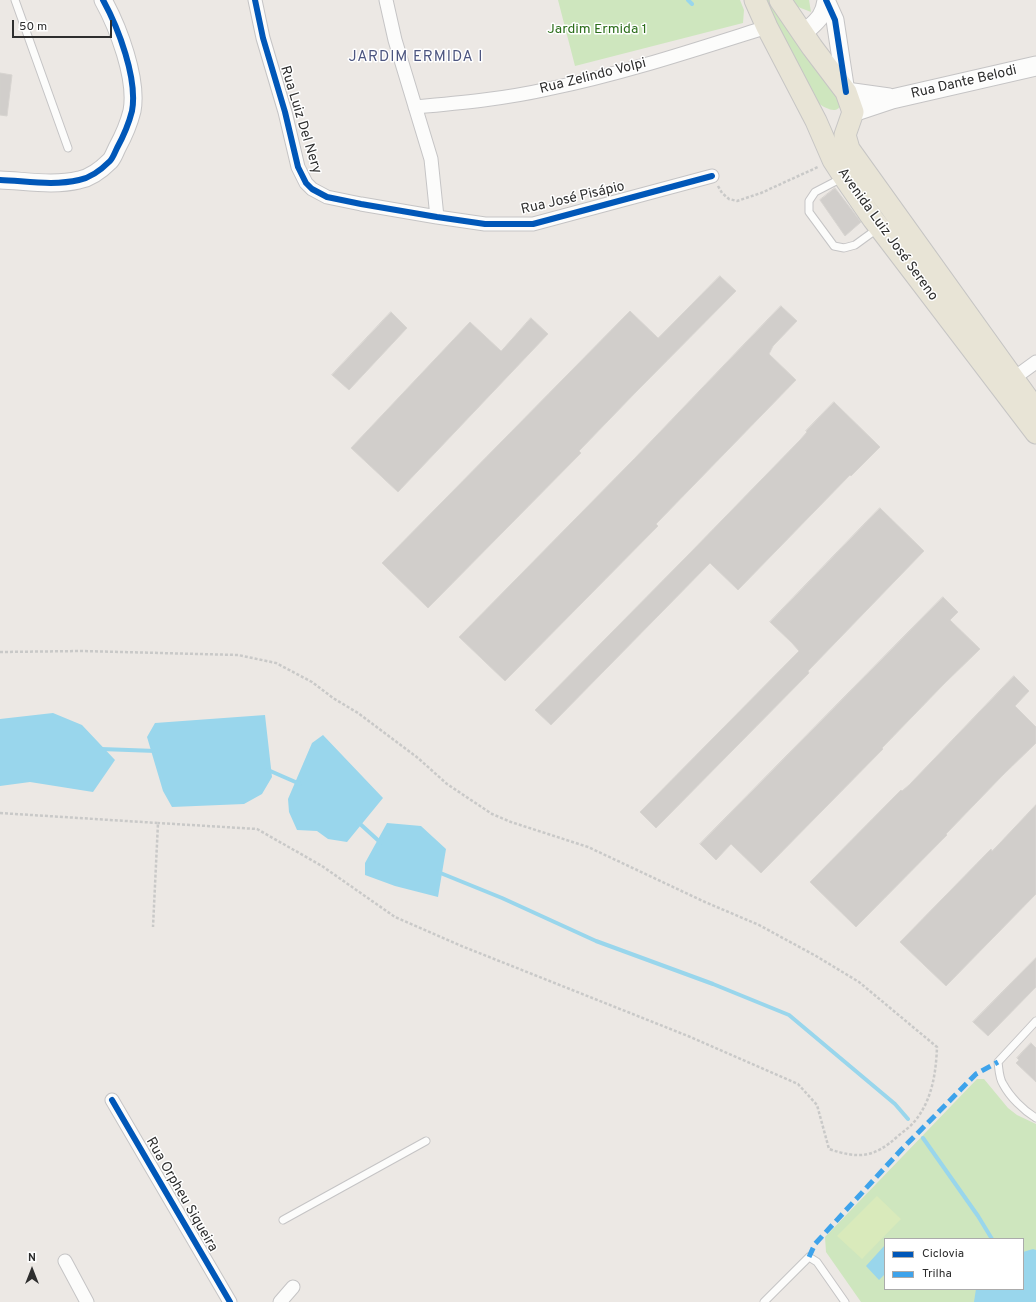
<!DOCTYPE html>
<meta charset="utf-8">
<style>
body{margin:0}
#map{position:relative;width:1036px;height:1302px;overflow:hidden;background:#ece8e4;font-family:Overpass,sans-serif}
canvas{display:block}
.legend{position:absolute;left:884px;top:1238px;width:140px;height:52px;box-sizing:border-box;background:#fff;border:1px solid #ababab;margin:0;padding:5px 7px;list-style:none;font-size:12px;color:#2e2e2e}
.legend li{display:flex;align-items:center;gap:8px;height:20px}
.legend b{width:20px;border:1px solid #ababab}
.north{position:absolute;left:12px;top:1250px;width:40px;height:40px;-webkit-text-stroke:3px #fff;paint-order:stroke;rotate:0deg;font-size:11px;font-weight:700;line-height:16px;text-align:center;color:#2e2e2e}
.north::after{content:'';display:block;margin:auto;width:14px;height:18px;background:#2e2e2e;clip-path:polygon(50% 0,100% 100%,50% 72%,0 100%)}
.scale{position:absolute;left:12px;top:20px;width:100px;height:18px;box-sizing:border-box;border:2px solid #2e2e2e;border-top:0;padding-left:5px;font-size:12px;line-height:14px;white-space:nowrap;color:#2e2e2e;-webkit-text-stroke:3px #fff;paint-order:stroke}
</style>
<div id="map">
<canvas width="1036" height="1302"></canvas>
<ul class="legend">
<li><b style="height:5px;background:#0057b8"></b>Ciclovia</li>
<li><b style="height:5px;background:#3ea3eb"></b>Trilha</li>
</ul>
<div class="north">N</div>
<div class="scale">50 m</div>
</div>
<script>
const ctx = document.querySelector('canvas').getContext('2d');
ctx.lineJoin = 'round';
function fill(path, color) { ctx.fillStyle = color; ctx.fill(path, 'evenodd'); }
function trace(path, color, width, dash) { ctx.strokeStyle = color; ctx.lineWidth = width; ctx.lineCap = dash ? 'butt' : 'round'; ctx.setLineDash(dash || []); ctx.stroke(path); }
function label(font, color, halo, rows, align = 'center') {
  ctx.font = font + ' Overpass,sans-serif'; ctx.lineWidth = 3; ctx.setLineDash([]); ctx.textBaseline = 'middle'; ctx.strokeStyle = halo; ctx.fillStyle = color; for (const [text, x, y, turn = 0] of rows) {
    ctx.save(); ctx.translate(x, y); ctx.rotate((+turn || 0) * Math.PI / 180); ctx.textAlign = isNaN(turn) ? turn : align; if (halo) ctx.strokeText(text, 0, 0); ctx.fillText(text, 0, 0); ctx.restore();
  }
}
fill(new Path2D(`
 M 558,0 L 740,0 L 744,10 L 743,23 L 575,66 Z
 M 765,0 L 774,0 L 842,103 C 837,115 828,109 819,104 Z
 M 791,0 L 809,0 L 811,12 L 793,5 Z
 M 977,1079 L 984,1079 L 1008,1108 L 1017,1115 L 1036,1124 L 1036,1302 L 861,1302 L 826,1252 L 825,1237 ZM 885,1239 L 1023,1239 L 1023,1289 L 885,1289 Z`), '#cee6be');
fill(new Path2D(`
 M 877,1196 L 901,1219 L 862,1259 L 837,1236 Z`), '#d9eabb');
fill(new Path2D(`
 M 53,713 L 82,725 L 115,760 L 93,792 L 30,782 L 0,786 L 0,719 Z
 M 265,715 L 272,777 L 262,794 L 244,804 L 172,807 L 163,791 L 147,737 L 155,723 Z
 M 323,735 L 383,798 L 347,842 L 328,839 L 317,831 L 297,830 L 289,812 L 288,799 L 312,743 Z
 M 387,823 L 421,826 L 446,849 L 438,897 L 395,886 L 365,875 L 365,863 Z
 M 885,1245 L 885,1274 L 879,1280 L 866,1266 Z
 M 1033,1249 L 1036,1250 L 1036,1302 L 974,1302 L 976,1289 L 1023,1289 L 1023,1252 Z`), '#99d6ec');
trace(new Path2D(`
 M 688,0 L 692,4
 M 101,749 L 156,751
 M 268,770 L 300,784
 M 358,822 L 381,843
 M 438,872 L 502,898 L 596,941 L 713,984 L 789,1015 L 895,1104 L 908,1119
 M 923,1138 L 978,1216 L 992,1239`), '#99d6ec', 4);
const building = new Path2D(`
 M 0,73 L 12,75 L 7,116 L 0,115 Z
 M 835,188 L 861,222 L 845,236 L 820,200 Z
 M 720,276 L 736,291 L 636,392 L 579,451 L 581,453 L 428,608 L 382,563 L 630,311 L 658,338 Z
 M 781,306 L 797,321 L 773,346 L 769,354 L 796,380 L 656,524 L 658,526 L 505,681 L 459,637 L 634,459 Z
 M 391,312 L 407,328 L 349,390 L 332,375 Z
 M 531,318 L 548,334 L 398,492 L 351,448 L 470,322 L 501,351 Z
 M 834,402 L 880,447 L 851,476 L 850,475 L 738,590 L 710,563 L 551,725 L 535,710 L 688,555 L 800,440 L 807,432 L 806,431 Z
 M 880,508 L 924,551 L 808,671 L 809,673 L 656,828 L 640,812 L 799,651 L 792,643 L 770,622 Z
 M 943,597 L 958,612 L 950,620 L 980,649 L 944,684 L 882,748 L 883,749 L 761,873 L 731,844 L 716,860 L 700,844 Z
 M 1014,676 L 1029,691 L 1015,706 L 1036,727 L 1036,743 L 1003,775 L 946,834 L 947,835 L 856,927 L 810,882 L 901,790 L 902,791 L 909,785 Z
 M 1036,805 L 1036,894 L 946,986 L 900,942 L 991,849 L 992,851 Z
 M 1036,958 L 1036,987 L 988,1036 L 973,1022 Z
 M 1031,1043 L 1036,1048 L 1036,1082 L 1016,1063 L 1019,1060 L 1017,1058 Z`);
fill(building, '#d1cecb');
trace(building, '#d7d4d0', 1);
const service = new Path2D(`
 M 15,0 L 68,148
 M 842,178 L 815,192 L 809,201 L 809,212 L 834,246 L 844,248 L 855,245 L 877,229
 M 1036,1021 L 998,1062 C 999,1069 999,1078 1003,1084 C 1010,1097 1023,1110 1036,1118
 M 283,1220 L 426,1141
 M 764,1302 L 809,1257 L 817,1262 L 845,1302`);
const minor = new Path2D(`
 M 255,0 L 263,38 L 285,112 L 298,167 L 306,183 L 312,189 L 327,197 L 361,204 L 437,217 L 485,224 L 533,224 L 712,176
 M 386,0 L 395,40 L 431,159 L 437,217
 M 415,107 C 460,103 504,99 548,89 C 622,74 694,50 767,27
 M 1014,378 L 1036,362
 M 112,1100 L 230,1302
 M 65,1261 L 87,1302
 M 280,1302 L 293,1287`);
const tertiary = new Path2D(`
 M 826,0 L 835,20 L 846,92
 M 803,34 C 815,22 824,18 826,0
 M 0,180 C 26,181 54,186 79,180 C 90,178 102,169 110,161 C 113,158 115,152 117,148 C 123,137 129,123 132,111 C 138,79 118,27 103,0`);
const secondary = new Path2D(`
 M 846,92 L 889,98
 M 853,112 L 892,99 L 1036,66`);
const primary = new Path2D(`
 M 755,0 L 767,27 L 816,121 L 833,160 L 844,177 L 873,219 L 1036,433
 M 780,0 L 812,47 L 846,92 L 853,112 L 845,135 L 849,149 L 1036,410`);
trace(service, '#c5c4c5', 9);
trace(minor, '#c5c4c5', 15);
trace(tertiary, '#c5c4c5', 19);
trace(secondary, '#c5c4c5', 21);
trace(primary, '#c6c5c4', 23);
trace(new Path2D(`
 M 718,186 L 722,193 L 729,199 L 737,201 L 761,193 L 818,167
 M 0,652 L 82,651 L 238,655 L 276,663 L 312,682 L 333,698 L 358,713 L 418,758 L 447,784 L 492,814 L 511,822 L 588,847 L 705,902 L 759,925 L 816,956 L 859,982 L 937,1047 C 936,1073 932,1101 914,1122 C 910,1127 904,1131 898,1136 C 874,1158 859,1159 829,1149 L 817,1105 L 798,1084 L 688,1036 L 464,947 L 395,917 L 322,866 L 257,829 L 158,823
 M 0,813 L 158,823 L 153,927`), '#c9c9c8', 2.5, [3, 2]);
trace(service, '#fcfcfb', 7);
trace(minor, '#fcfcfb', 13);
trace(tertiary, '#fcfcfb', 17);
trace(secondary, '#fcfcfb', 19);
trace(primary, '#e8e4d6', 21);
trace(new Path2D(`
 M 809,1257 L 815,1244 L 902,1149 L 976,1074 L 998,1062`), '#3ea3eb', 5, [10, 5]);
trace(new Path2D(`
 M 255,0 L 263,38 L 285,112 L 298,167 L 306,183 L 312,189 L 327,197 L 361,204 L 437,217 L 485,224 L 533,224 L 712,176
 M 826,0 L 835,20 L 846,92
 M 0,180 C 26,181 54,186 79,180 C 90,178 102,169 110,161 C 113,158 115,152 117,148 C 123,137 129,123 132,111 C 138,79 118,27 103,0
 M 112,1100 L 230,1302`), '#0057b8', 6);
label('14px', '#2c6e1b', '#fff', [
 ["Jardim Ermida 1",597,30]
]);
label('14px', '#2e2e2e', '#fff', [
 ["Rua Zelindo Volpi",593,77,-14],
 ["Rua Dante Belodi",964,83,-13],
 ["Rua Luiz Del Nery",300,120,73],
 ["Rua José Pisápio",573,199,-13],
 ["Avenida Luiz José Sereno",887,235,54],
 ["Rua Orpheu Siqueira",181,1195,60]
]);
ctx.letterSpacing = '1px';
label('15px', '#4d5680', '#fff', [
 ["JARDIM ERMIDA I",416,58]
]);
ctx.letterSpacing = '0px';
</script>
